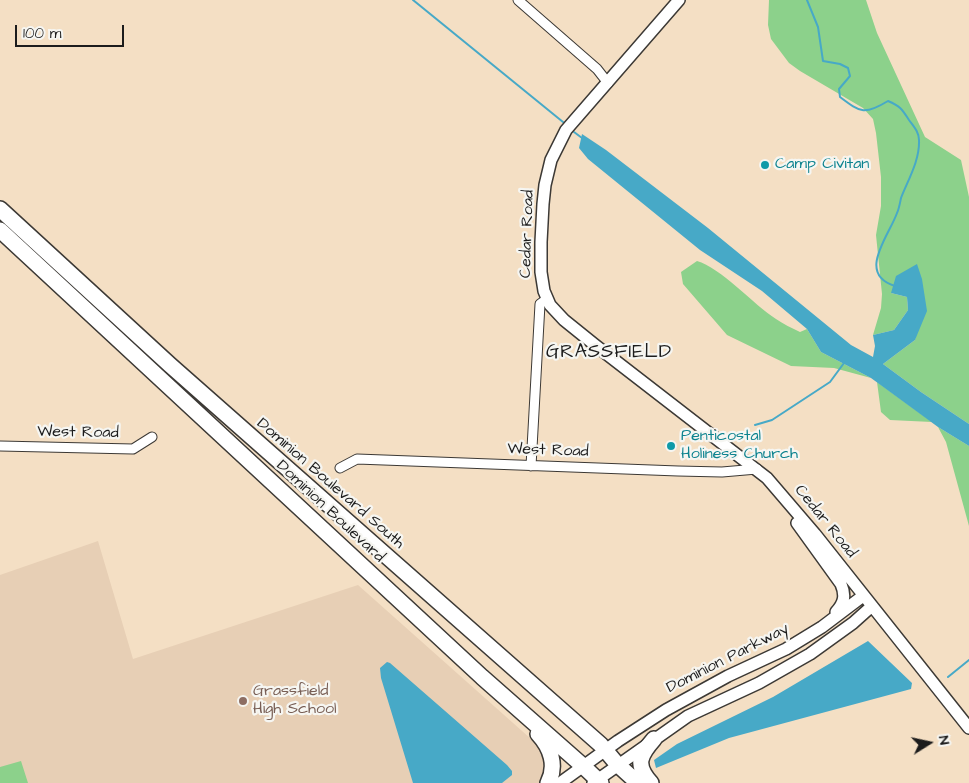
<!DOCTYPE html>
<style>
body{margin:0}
#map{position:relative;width:969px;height:783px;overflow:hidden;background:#f4dfc4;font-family:"Architects Daughter",sans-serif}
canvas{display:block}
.north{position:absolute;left:904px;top:718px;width:50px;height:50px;-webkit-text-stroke:4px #f6f6f2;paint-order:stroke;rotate:80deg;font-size:14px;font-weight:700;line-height:20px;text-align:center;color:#1c1c1c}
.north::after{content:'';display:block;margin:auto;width:18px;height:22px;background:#1c1c1c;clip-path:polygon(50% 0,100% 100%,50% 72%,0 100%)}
.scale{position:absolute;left:15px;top:25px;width:109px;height:22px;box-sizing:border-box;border:2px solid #1c1c1c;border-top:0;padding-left:6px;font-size:15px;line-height:18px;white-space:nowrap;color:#1c1c1c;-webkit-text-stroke:4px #f6f6f2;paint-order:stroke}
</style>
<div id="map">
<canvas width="969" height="783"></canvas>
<div class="north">N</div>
<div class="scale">100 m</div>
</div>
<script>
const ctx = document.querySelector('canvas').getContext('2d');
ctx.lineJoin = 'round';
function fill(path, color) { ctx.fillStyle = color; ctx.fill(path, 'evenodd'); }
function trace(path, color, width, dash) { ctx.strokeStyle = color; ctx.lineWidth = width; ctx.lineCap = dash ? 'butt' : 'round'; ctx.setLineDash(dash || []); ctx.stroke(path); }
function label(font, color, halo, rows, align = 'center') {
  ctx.font = font + ' "Architects Daughter",sans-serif'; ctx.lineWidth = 4.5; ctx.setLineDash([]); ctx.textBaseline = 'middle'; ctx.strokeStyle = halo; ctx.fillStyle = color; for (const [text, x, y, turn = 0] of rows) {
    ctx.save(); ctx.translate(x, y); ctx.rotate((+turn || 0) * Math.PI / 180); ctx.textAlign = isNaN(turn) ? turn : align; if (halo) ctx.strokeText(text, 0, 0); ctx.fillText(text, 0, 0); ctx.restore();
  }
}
fill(new Path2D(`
 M 98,541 L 133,659 L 358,585 L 549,755 L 544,783 L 0,783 L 0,575 Z`), '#e7cfb5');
fill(new Path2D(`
 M 769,0 L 866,0 L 877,33 L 925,137 L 961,160 L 969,197 L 969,424 L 921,392 L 883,364 L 915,340 L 922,279 L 891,293 L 907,297 L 908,310 L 894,330 L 873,335 L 881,308 L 882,294 L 876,235 L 881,206 L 881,177 L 876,133 L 873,119 L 863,108 L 800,71 L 789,63 L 771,39 L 768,25 Z
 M 697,261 C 720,267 754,305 776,319 C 783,324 792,328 800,332 L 807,329 L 821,352 L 871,378 L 834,368 L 791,366 L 727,335 L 683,284 L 681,272 Z
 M 877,382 L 932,422 L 890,420 L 881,412 Z
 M 938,427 L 969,446 L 969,526 L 946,442 Z
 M 21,761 L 28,783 L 0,783 L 0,767 Z`), '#8cd18b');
fill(new Path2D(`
 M 582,134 L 606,150 L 708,228 L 851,345 L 873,357 L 875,346 L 873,335 L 894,330 L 908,310 L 907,297 L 891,293 L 896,276 L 917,264 L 922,279 L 927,311 L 915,340 L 883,364 L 921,392 L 969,424 L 969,446 L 938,427 L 871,378 L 821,352 L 807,329 L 762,291 L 700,250 L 588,159 L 579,148 Z
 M 868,641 L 912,683 L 911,689 L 729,738 L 656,768 L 654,760 L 677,744 L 773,697 Z
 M 387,662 L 390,663 L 507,765 L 512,771 L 512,775 L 502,783 L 413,783 L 381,678 L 380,668 Z`), '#47a9c7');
trace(new Path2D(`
 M 413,0 L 563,122
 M 807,0 L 818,27 L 823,61 L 840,64 L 848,68 L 850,76 L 839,89 L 840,97 C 861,113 865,115 888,101 C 900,106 902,109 909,120 C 914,127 919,132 919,140 C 920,160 908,180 901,198 C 900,203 899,209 897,213 C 889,236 856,274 895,286
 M 574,132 L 582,138
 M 755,425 L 772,420 L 830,382 L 844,363
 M 948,677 L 969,660`), '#47a9c7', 2);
const minor = new Path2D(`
 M 518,0 L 597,69 L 608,83
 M 0,446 L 133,449 L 152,437
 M 531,466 L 540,304 L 547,299
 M 340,468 L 357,459 L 678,471 L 722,472 L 757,469`);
const tertiary = new Path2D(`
 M 679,0 L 566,130 L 551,160 L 545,185 L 543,204 L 541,242 L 541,272 L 544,291 L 550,305 L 564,320 L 595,345 L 767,478 L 815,534 L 969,728
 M 797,523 L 841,584 C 846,596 844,603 836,612
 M 560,783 L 618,741 L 666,710 L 728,676 L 786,649 L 822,627 L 863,596
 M 593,783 L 688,716 L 759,683 L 810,654 L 853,623 L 872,606`);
const trunk = new Path2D(`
 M 0,209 L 170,365 L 601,745 L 617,764 L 638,783
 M 0,230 L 482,677 L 583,766 L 601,783
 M 538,734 C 551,748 557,766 548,783
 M 651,783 C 635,765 639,756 654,739`);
trace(minor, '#3c3935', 11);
trace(tertiary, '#3c3935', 14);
trace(trunk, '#3c3935', 18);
trace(minor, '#fff', 9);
trace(tertiary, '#fff', 11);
trace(trunk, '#fff', 15);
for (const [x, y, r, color] of [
 [765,165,5,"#0f9aa8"],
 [671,446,5,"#0f9aa8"],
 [243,701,5,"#8d6e63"]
]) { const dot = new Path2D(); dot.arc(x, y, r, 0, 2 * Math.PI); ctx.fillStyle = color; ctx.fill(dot); trace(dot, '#f6f6f2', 2); }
label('16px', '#0d838f', '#f6f6f2', [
 ["Camp Civitan",775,165],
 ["Penticostal",681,437],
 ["Holiness Church",681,455]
], 'left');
label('16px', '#1c1c1c', '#f6f6f2', [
 ["Cedar Road",528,234,-88],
 ["West Road",78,433,1],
 ["West Road",548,451,2],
 ["Dominion Boulevard South",330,484,41],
 ["Dominion Boulevard",330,512,43],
 ["Cedar Road",825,522,51],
 ["Dominion Parkway",728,659,-27]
]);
label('16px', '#785e54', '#f6f6f2', [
 ["Grassfield",253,692],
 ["High School",253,710]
], 'left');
ctx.letterSpacing = '1px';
label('19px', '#1c1c1c', '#f6f6f2', [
 ["GRASSFIELD",609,353]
]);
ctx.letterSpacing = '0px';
</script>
